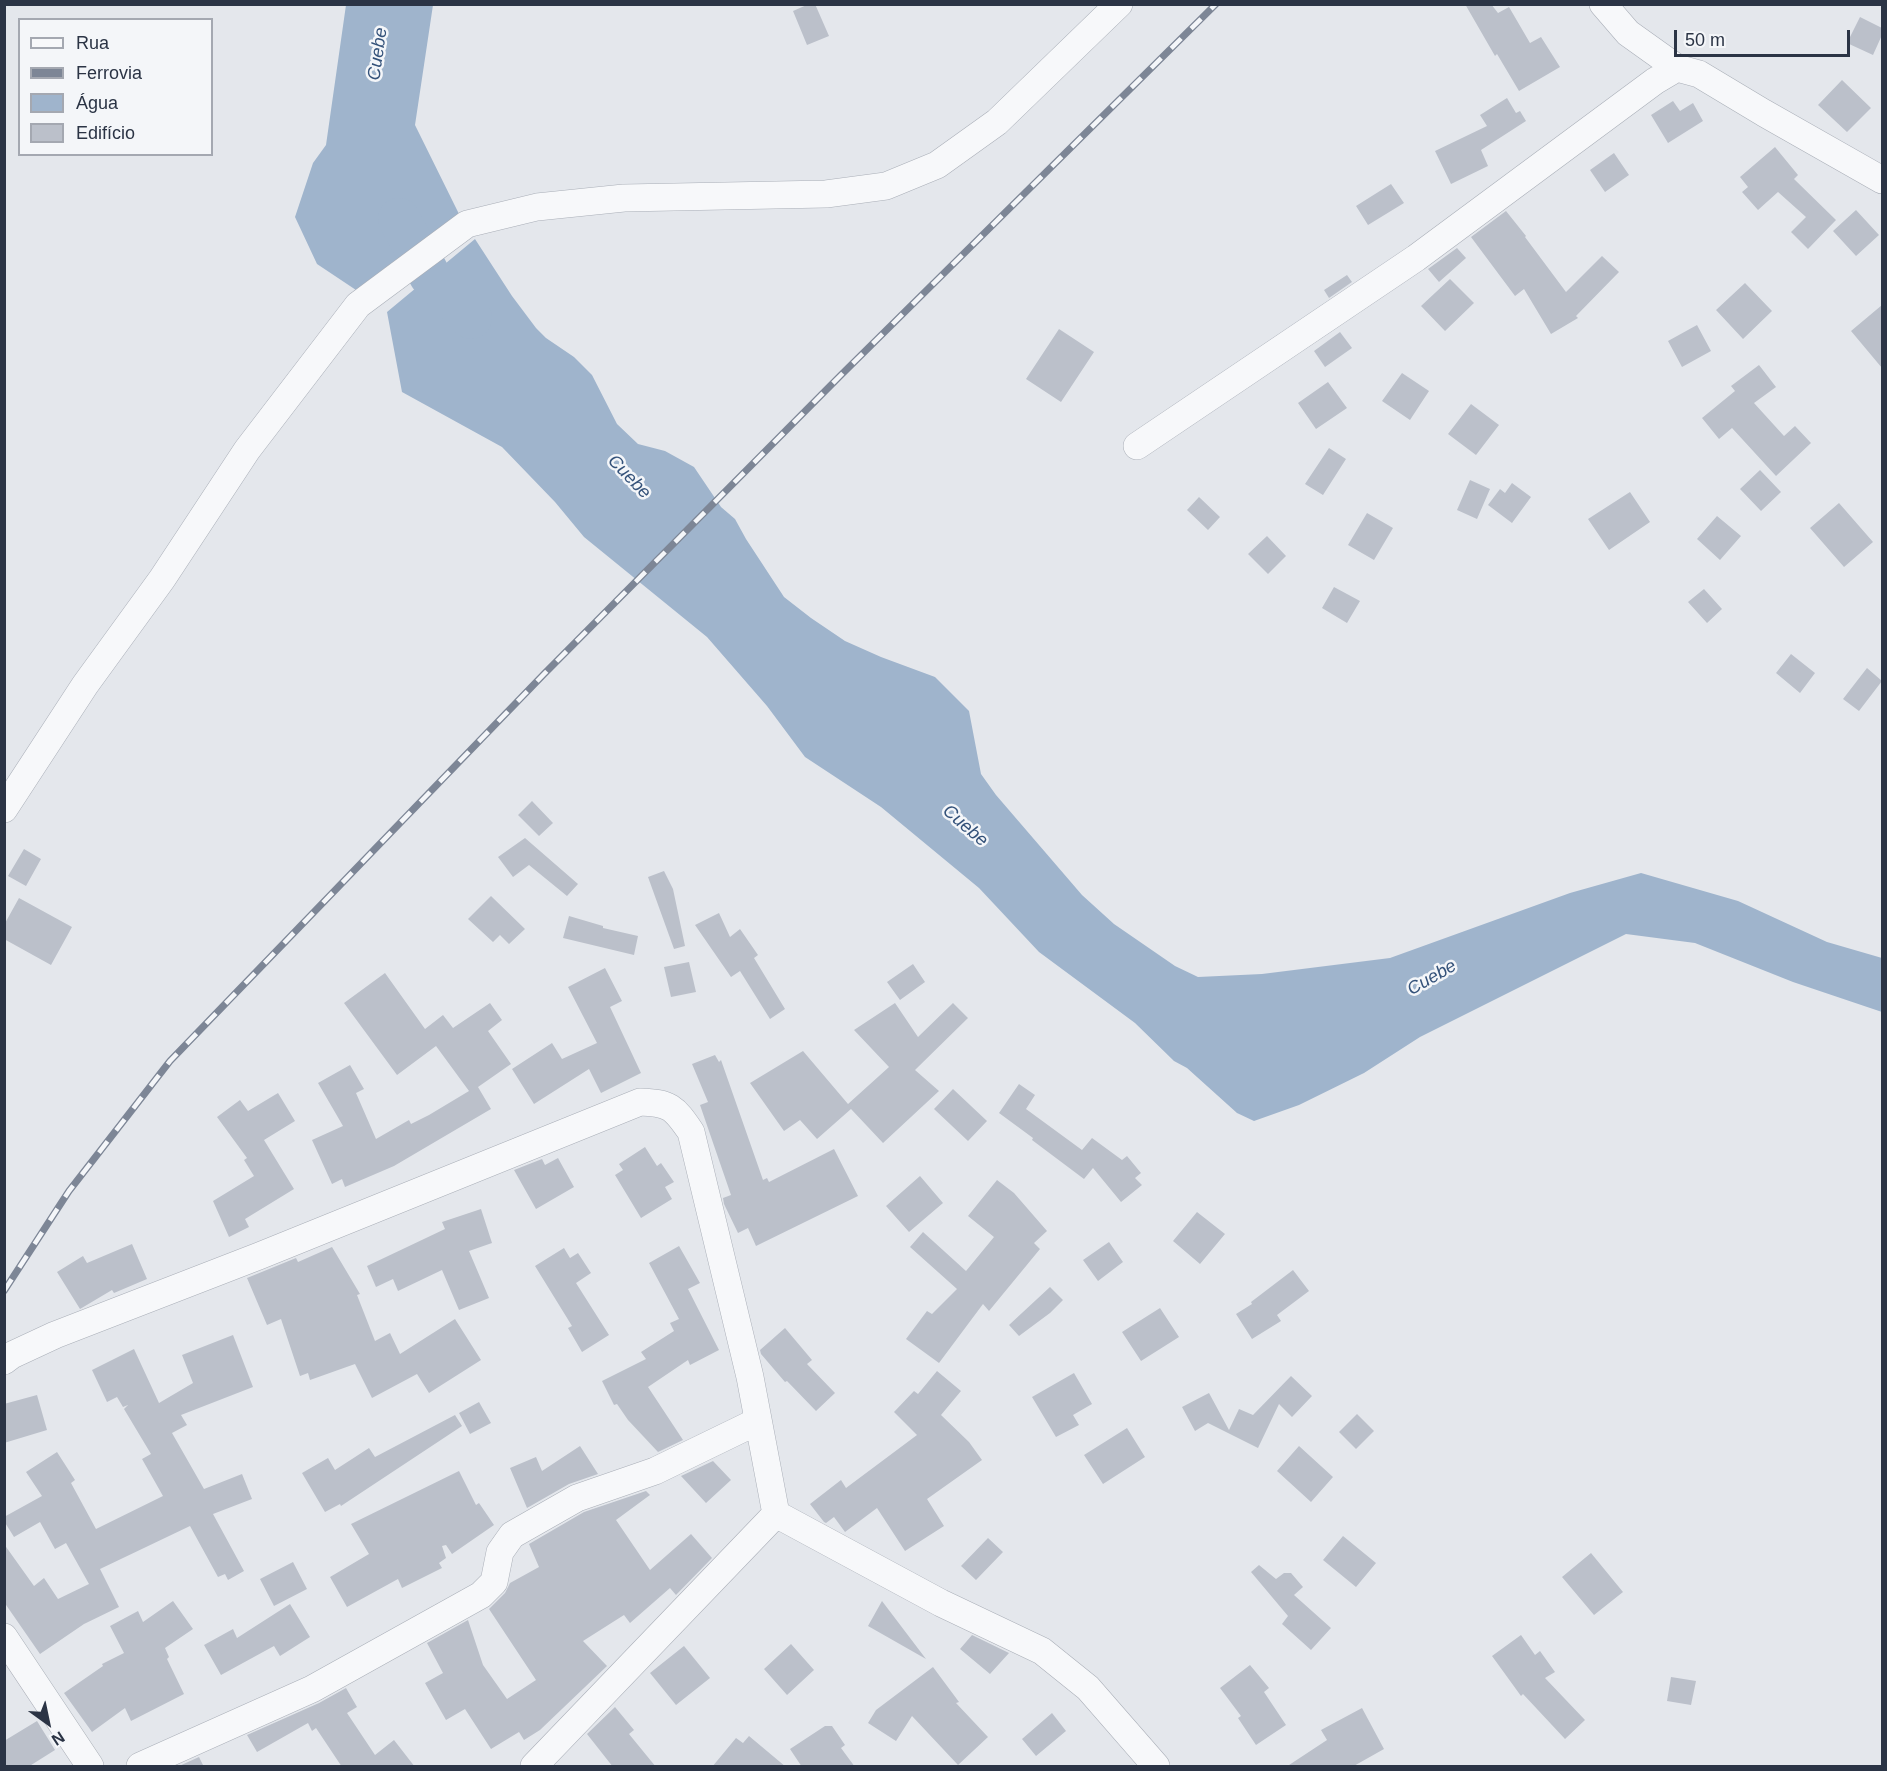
<!DOCTYPE html>
<meta charset="utf-8">
<style>
body{margin:0}
#map{position:relative;width:1887px;height:1771px;overflow:hidden;background:#e4e7ec;font-family:Arial,sans-serif}
canvas{display:block}
.frame{position:absolute;inset:0;border:6px solid #2b3445;pointer-events:none}
.legend{position:absolute;left:18px;top:18px;width:195px;height:138px;box-sizing:border-box;background:#f4f6f9;border:2px solid #a4a8b1;margin:0;padding:8px 10px;list-style:none;font-size:18px;color:#2b3445}
.legend li{display:flex;align-items:center;gap:12px;height:30px}
.legend b{width:30px;border:2px solid #a4a8b1}
.north{position:absolute;left:18px;top:1693px;width:60px;height:60px;-webkit-text-stroke:4px #f4f6f9;paint-order:stroke;rotate:147deg;font-size:16px;font-weight:700;line-height:24px;text-align:center;color:#2b3445}
.north::after{content:'';display:block;margin:auto;width:21px;height:27px;background:#2b3445;clip-path:polygon(50% 0,100% 100%,50% 72%,0 100%)}
.scale{position:absolute;left:1674px;top:30px;width:176px;height:27px;box-sizing:border-box;border:3px solid #2b3445;border-top:0;padding-left:8px;font-size:18px;line-height:21px;white-space:nowrap;color:#2b3445;-webkit-text-stroke:4px #f4f6f9;paint-order:stroke}
</style>
<div id="map">
<canvas width="1887" height="1771"></canvas>
<div class="frame"></div>
<ul class="legend">
<li><b style="height:8px;background:#f7f8fa"></b>Rua</li>
<li><b style="height:8px;background:#7d8696"></b>Ferrovia</li>
<li><b style="height:16px;background:#9fb4cc"></b>Água</li>
<li><b style="height:16px;background:#bbc0ca"></b>Edifício</li>
</ul>
<div class="north">N</div>
<div class="scale">50 m</div>
</div>
<script>
const ctx = document.querySelector('canvas').getContext('2d');
ctx.lineJoin = 'round';
function fill(path, color) { ctx.fillStyle = color; ctx.fill(path, 'evenodd'); }
function trace(path, color, width, dash) { ctx.strokeStyle = color; ctx.lineWidth = width; ctx.lineCap = dash ? 'butt' : 'round'; ctx.setLineDash(dash || []); ctx.stroke(path); }
function label(font, color, halo, rows, align = 'center') {
  ctx.font = font + ' Arial,sans-serif'; ctx.lineWidth = 5; ctx.setLineDash([]); ctx.textBaseline = 'middle'; ctx.strokeStyle = halo; ctx.fillStyle = color; for (const [text, x, y, turn = 0] of rows) {
    ctx.save(); ctx.translate(x, y); ctx.rotate((+turn || 0) * Math.PI / 180); ctx.textAlign = isNaN(turn) ? turn : align; if (halo) ctx.strokeText(text, 0, 0); ctx.fillText(text, 0, 0); ctx.restore();
  }
}
fill(new Path2D(`
 M 346,5 L 433,5 L 415,125 L 459,214 L 362,294 L 317,264 L 295,217 L 313,163 L 326,145 Z
 M 475,239 L 512,296 L 536,328 L 546,338 L 574,357 L 592,375 L 617,424 L 638,444 L 665,451 L 694,467 L 721,507 L 735,519 L 746,539 L 784,597 L 811,618 L 845,641 L 881,657 L 935,677 L 969,711 L 981,774 L 996,795 L 1082,895 L 1114,924 L 1175,966 L 1198,977 L 1262,974 L 1390,958 L 1570,893 L 1641,873 L 1738,901 L 1827,942 L 1882,958 L 1882,1012 L 1793,982 L 1695,943 L 1626,934 L 1420,1037 L 1364,1073 L 1299,1105 L 1254,1121 L 1237,1113 L 1187,1068 L 1174,1061 L 1135,1023 L 1039,952 L 979,888 L 881,807 L 805,757 L 767,706 L 707,637 L 584,537 L 555,502 L 502,447 L 402,392 L 387,312 Z`), '#9fb4cc');
trace(new Path2D(`
 M 399,219 L 430,276 L 471,318`), '#9fb4cc', 42);
fill(new Path2D(`
 M 809,4 L 815,4 L 829,36 L 807,45 L 793,11 Z
 M 1465,4 L 1491,4 L 1498,13 L 1509,7 L 1530,43 L 1541,37 L 1560,67 L 1519,91 L 1497,54 L 1495,56 Z
 M 1860,17 L 1882,28 L 1882,35 L 1873,55 L 1847,43 Z
 M 1842,80 L 1871,108 L 1847,132 L 1818,105 Z
 M 1507,98 L 1516,113 L 1520,111 L 1526,121 L 1481,150 L 1488,166 L 1451,184 L 1435,151 L 1487,126 L 1480,115 Z
 M 1673,101 L 1680,111 L 1693,103 L 1703,121 L 1668,143 L 1651,115 Z
 M 1775,147 L 1798,175 L 1794,179 L 1836,220 L 1808,249 L 1791,232 L 1806,217 L 1778,192 L 1758,210 L 1742,192 L 1748,187 L 1740,177 Z
 M 1614,153 L 1629,175 L 1605,192 L 1590,170 Z
 M 1391,184 L 1404,203 L 1368,225 L 1356,206 Z
 M 1856,210 L 1879,235 L 1856,256 L 1833,231 Z
 M 1506,211 L 1526,236 L 1525,237 L 1566,292 L 1602,256 L 1619,272 L 1576,316 L 1578,318 L 1551,334 L 1524,289 L 1515,296 L 1471,237 Z
 M 1457,248 L 1466,258 L 1439,282 L 1428,269 Z
 M 1347,275 L 1352,282 L 1329,298 L 1324,290 Z
 M 1450,279 L 1474,303 L 1445,331 L 1421,306 Z
 M 1745,283 L 1772,311 L 1743,339 L 1716,310 Z
 M 1882,305 L 1882,368 L 1851,331 Z
 M 1697,325 L 1711,351 L 1682,367 L 1668,341 Z
 M 1059,329 L 1094,352 L 1061,402 L 1026,379 Z
 M 1340,332 L 1352,348 L 1325,367 L 1314,351 Z
 M 1759,365 L 1776,387 L 1754,403 L 1784,436 L 1795,426 L 1811,443 L 1776,476 L 1732,428 L 1719,439 L 1702,418 L 1735,391 L 1731,386 Z
 M 1402,373 L 1429,391 L 1410,420 L 1382,401 Z
 M 1328,382 L 1347,408 L 1316,429 L 1298,403 Z
 M 1471,404 L 1499,425 L 1476,455 L 1448,434 Z
 M 1329,448 L 1346,459 L 1323,495 L 1305,484 Z
 M 1760,470 L 1781,492 L 1761,511 L 1740,489 Z
 M 1470,480 L 1490,489 L 1477,519 L 1457,510 Z
 M 1512,483 L 1531,497 L 1512,523 L 1488,505 L 1500,489 L 1505,493 Z
 M 1630,492 L 1650,522 L 1609,550 L 1588,519 Z
 M 1199,497 L 1220,517 L 1208,530 L 1187,510 Z
 M 1839,503 L 1873,542 L 1844,567 L 1810,528 Z
 M 1367,513 L 1393,528 L 1374,560 L 1348,545 Z
 M 1717,516 L 1741,536 L 1720,560 L 1697,539 Z
 M 1267,536 L 1286,556 L 1268,574 L 1248,554 Z
 M 1334,587 L 1360,601 L 1347,623 L 1322,608 Z
 M 1704,589 L 1722,609 L 1707,623 L 1688,602 Z
 M 1791,654 L 1815,673 L 1800,693 L 1776,673 Z
 M 1867,668 L 1882,681 L 1859,711 L 1843,699 Z
 M 532,801 L 553,823 L 539,836 L 518,815 Z
 M 525,838 L 578,884 L 567,896 L 529,865 L 513,877 L 498,857 Z
 M 24,849 L 41,859 L 26,886 L 8,876 Z
 M 664,871 L 673,889 L 685,946 L 674,949 L 648,877 Z
 M 491,896 L 525,929 L 509,944 L 500,935 L 493,942 L 468,919 Z
 M 19,898 L 72,927 L 51,965 L 4,939 L 4,925 Z
 M 719,913 L 730,937 L 740,929 L 758,955 L 754,958 L 785,1009 L 770,1019 L 740,971 L 731,977 L 695,925 Z
 M 569,916 L 603,926 L 603,928 L 638,936 L 634,955 L 563,938 Z
 M 689,962 L 696,992 L 671,997 L 664,967 Z
 M 913,964 L 925,982 L 900,1000 L 887,982 Z
 M 605,968 L 622,1001 L 610,1007 L 641,1073 L 601,1093 L 589,1069 L 534,1104 L 512,1069 L 552,1043 L 562,1059 L 597,1043 L 568,987 Z
 M 385,973 L 425,1029 L 443,1015 L 453,1028 L 490,1003 L 502,1020 L 488,1031 L 511,1064 L 478,1087 L 491,1109 L 394,1166 L 345,1187 L 342,1179 L 332,1184 L 312,1140 L 343,1126 L 318,1083 L 350,1065 L 364,1089 L 356,1093 L 376,1139 L 409,1120 L 411,1124 L 429,1115 L 469,1091 L 436,1046 L 397,1075 L 344,1003 Z
 M 895,1003 L 918,1037 L 953,1003 L 968,1018 L 915,1070 L 939,1091 L 883,1143 L 851,1109 L 817,1139 L 800,1120 L 784,1131 L 750,1083 L 803,1051 L 848,1104 L 889,1067 L 854,1030 Z
 M 715,1055 L 719,1062 L 721,1060 L 763,1180 L 767,1178 L 769,1182 L 834,1149 L 858,1196 L 756,1246 L 748,1228 L 738,1233 L 724,1204 L 723,1198 L 731,1195 L 700,1105 L 708,1102 L 692,1064 Z
 M 1019,1084 L 1035,1095 L 1026,1109 L 1082,1150 L 1092,1138 L 1122,1160 L 1127,1156 L 1141,1173 L 1135,1178 L 1142,1185 L 1121,1202 L 1093,1168 L 1084,1179 L 1032,1140 L 1033,1138 L 999,1113 Z
 M 953,1089 L 987,1121 L 968,1141 L 934,1109 Z
 M 278,1093 L 295,1121 L 264,1140 L 294,1189 L 245,1219 L 249,1227 L 229,1237 L 213,1201 L 254,1176 L 244,1160 L 247,1158 L 217,1117 L 240,1100 L 248,1111 Z
 M 645,1147 L 657,1166 L 661,1163 L 674,1182 L 665,1187 L 672,1199 L 641,1218 L 615,1175 L 623,1170 L 619,1164 Z
 M 558,1158 L 574,1187 L 536,1209 L 514,1170 L 542,1159 L 545,1165 Z
 M 920,1176 L 943,1203 L 909,1232 L 886,1206 Z
 M 997,1180 L 1014,1193 L 1047,1231 L 1034,1243 L 1040,1249 L 989,1311 L 983,1304 L 939,1363 L 906,1339 L 927,1311 L 932,1314 L 957,1289 L 910,1247 L 923,1232 L 966,1271 L 994,1237 L 968,1216 Z
 M 481,1209 L 492,1243 L 469,1251 L 489,1298 L 459,1310 L 442,1270 L 398,1291 L 393,1279 L 376,1287 L 367,1266 L 445,1229 L 442,1222 Z
 M 1197,1212 L 1225,1234 L 1200,1264 L 1173,1241 Z
 M 1109,1242 L 1123,1262 L 1098,1281 L 1083,1260 Z
 M 132,1244 L 147,1279 L 114,1293 L 112,1290 L 80,1309 L 57,1272 L 83,1256 L 87,1263 Z
 M 679,1246 L 700,1283 L 688,1289 L 719,1350 L 690,1365 L 688,1360 L 648,1387 L 683,1440 L 658,1452 L 628,1420 L 617,1404 L 614,1405 L 602,1381 L 646,1359 L 641,1352 L 674,1331 L 670,1323 L 679,1319 L 649,1263 Z
 M 332,1247 L 360,1294 L 357,1295 L 375,1341 L 390,1333 L 400,1354 L 455,1319 L 481,1360 L 429,1393 L 417,1374 L 372,1398 L 355,1364 L 310,1380 L 308,1373 L 300,1376 L 281,1319 L 267,1325 L 247,1278 L 296,1258 L 298,1262 Z
 M 564,1248 L 570,1258 L 578,1253 L 591,1273 L 576,1283 L 609,1335 L 582,1352 L 568,1328 L 572,1326 L 535,1266 Z
 M 1293,1270 L 1309,1291 L 1277,1315 L 1281,1321 L 1252,1339 L 1236,1314 L 1252,1304 L 1251,1302 Z
 M 1050,1287 L 1063,1300 L 1050,1313 L 1019,1336 L 1009,1325 Z
 M 1160,1308 L 1179,1337 L 1141,1361 L 1122,1332 Z
 M 785,1328 L 812,1360 L 807,1364 L 835,1393 L 816,1411 L 787,1381 L 785,1382 L 761,1354 L 760,1350 Z
 M 233,1335 L 253,1387 L 181,1415 L 187,1425 L 172,1433 L 204,1489 L 242,1474 L 252,1499 L 213,1514 L 244,1571 L 228,1580 L 225,1574 L 218,1577 L 190,1526 L 100,1569 L 119,1607 L 84,1624 L 40,1654 L 4,1602 L 4,1544 L 34,1586 L 44,1578 L 58,1599 L 89,1584 L 66,1543 L 55,1549 L 40,1522 L 14,1537 L 4,1521 L 4,1517 L 42,1496 L 26,1472 L 57,1452 L 75,1480 L 71,1483 L 96,1529 L 163,1496 L 142,1459 L 151,1454 L 124,1409 L 128,1405 L 123,1407 L 117,1397 L 107,1402 L 92,1370 L 134,1349 L 159,1403 L 193,1383 L 182,1355 Z
 M 937,1371 L 961,1391 L 941,1415 L 969,1442 L 982,1460 L 927,1499 L 944,1526 L 905,1551 L 877,1508 L 845,1532 L 834,1517 L 826,1523 L 824,1522 L 810,1504 L 841,1480 L 846,1488 L 917,1435 L 894,1412 L 914,1391 L 918,1394 Z
 M 1074,1373 L 1092,1404 L 1073,1415 L 1079,1425 L 1056,1437 L 1032,1397 Z
 M 1291,1376 L 1312,1396 L 1292,1417 L 1279,1404 L 1258,1448 L 1208,1423 L 1195,1431 L 1182,1407 L 1209,1393 L 1229,1430 L 1239,1409 L 1253,1415 Z
 M 37,1395 L 47,1430 L 4,1443 L 4,1404 Z
 M 479,1402 L 491,1423 L 470,1434 L 459,1413 Z
 M 1357,1414 L 1374,1431 L 1356,1449 L 1339,1432 Z
 M 455,1415 L 462,1426 L 341,1506 L 340,1504 L 325,1512 L 302,1473 L 328,1458 L 335,1470 L 369,1448 L 375,1457 Z
 M 1127,1428 L 1145,1457 L 1103,1484 L 1084,1455 Z
 M 580,1446 L 598,1474 L 569,1484 L 527,1508 L 510,1468 L 536,1457 L 542,1471 Z
 M 1299,1446 L 1333,1477 L 1311,1502 L 1277,1471 Z
 M 713,1461 L 731,1480 L 706,1503 L 681,1476 Z
 M 459,1471 L 476,1505 L 479,1503 L 494,1525 L 452,1554 L 446,1545 L 442,1546 L 446,1558 L 439,1563 L 442,1568 L 402,1588 L 398,1579 L 347,1607 L 330,1577 L 369,1554 L 351,1524 Z
 M 646,1491 L 650,1495 L 616,1520 L 650,1570 L 691,1534 L 712,1558 L 676,1595 L 670,1588 L 630,1623 L 624,1615 L 583,1641 L 607,1666 L 540,1730 L 524,1740 L 519,1732 L 491,1749 L 465,1709 L 446,1720 L 425,1683 L 443,1673 L 427,1643 L 468,1620 L 483,1665 L 507,1699 L 536,1680 L 489,1609 L 505,1593 L 510,1583 L 539,1567 L 529,1544 L 584,1512 Z
 M 1343,1536 L 1376,1563 L 1356,1587 L 1323,1560 Z
 M 988,1538 L 1003,1552 L 976,1580 L 961,1566 Z
 M 1591,1553 L 1623,1592 L 1594,1615 L 1562,1577 Z
 M 293,1562 L 307,1589 L 274,1606 L 260,1579 Z
 M 1259,1565 L 1276,1579 L 1284,1573 L 1291,1573 L 1303,1587 L 1294,1595 L 1331,1628 L 1311,1650 L 1282,1624 L 1288,1616 L 1251,1572 Z
 M 173,1601 L 193,1629 L 165,1648 L 169,1657 L 167,1659 L 184,1694 L 131,1721 L 125,1708 L 92,1732 L 64,1693 L 103,1666 L 102,1664 L 124,1653 L 110,1626 L 138,1611 L 143,1622 Z
 M 882,1601 L 926,1659 L 868,1626 Z
 M 290,1604 L 310,1637 L 280,1656 L 274,1646 L 221,1675 L 204,1645 L 233,1629 L 237,1638 Z
 M 972,1635 L 1009,1653 L 990,1674 L 960,1649 Z
 M 1521,1635 L 1535,1655 L 1540,1651 L 1555,1672 L 1545,1678 L 1585,1720 L 1565,1739 L 1523,1694 L 1521,1696 L 1492,1656 Z
 M 791,1644 L 814,1670 L 787,1695 L 764,1669 Z
 M 684,1646 L 710,1678 L 676,1705 L 650,1673 Z
 M 1250,1665 L 1269,1688 L 1264,1692 L 1286,1725 L 1256,1745 L 1238,1718 L 1241,1716 L 1220,1688 Z
 M 933,1667 L 959,1702 L 956,1703 L 988,1737 L 958,1765 L 912,1716 L 896,1741 L 868,1723 L 876,1710 Z
 M 1671,1677 L 1696,1681 L 1691,1705 L 1667,1701 Z
 M 346,1688 L 357,1707 L 347,1713 L 375,1755 L 394,1740 L 415,1767 L 342,1767 L 316,1728 L 312,1731 L 308,1723 L 257,1752 L 247,1735 L 319,1703 Z
 M 615,1707 L 634,1730 L 629,1734 L 656,1767 L 613,1767 L 587,1734 Z
 M 1362,1708 L 1384,1749 L 1352,1767 L 1286,1767 L 1327,1740 L 1321,1730 Z
 M 1052,1713 L 1066,1731 L 1036,1756 L 1022,1739 Z
 M 37,1721 L 55,1750 L 28,1767 L 4,1767 L 4,1741 Z
 M 825,1726 L 832,1726 L 845,1745 L 841,1748 L 855,1767 L 802,1767 L 790,1749 Z
 M 749,1736 L 786,1767 L 712,1767 L 736,1738 L 743,1743 Z
 M 199,1757 L 204,1767 L 177,1767 Z`), '#bbc0ca');
const street = new Path2D(`
 M 1603,4 L 1628,33 L 1677,68 L 1699,74 L 1764,113 L 1882,180
 M 1137,446 L 1416,258 L 1655,81 L 1677,68
 M 4,809 L 85,685 L 162,579 L 247,450 L 358,305 L 467,224 L 537,207 L 624,198 L 826,194 L 886,186 L 937,165 L 997,122 L 1119,4
 M 4,1361 L 12,1355 L 55,1335 L 259,1256 L 640,1102 C 670,1103 674,1107 691,1132 L 750,1377 L 776,1514 L 534,1766
 M 776,1514 L 941,1603 L 1042,1651 L 1088,1688 L 1156,1766
 M 4,1637 L 90,1766
 M 140,1766 L 312,1689 L 481,1595 L 494,1582 L 500,1552 L 512,1535 L 577,1498 L 655,1471 L 758,1421`);
trace(street, '#a9aeb7', 28);
trace(street, '#f7f8fa', 27);
const rail = new Path2D(`
 M 4,1291 L 69,1191 L 170,1061 L 544,674 L 841,375 L 1216,4`);
trace(rail, '#7d8696', 7);
trace(rail, '#f4f6f9', 4.5, [14]);
label('italic 18px', '#34527a', '#f4f6f9', [
 ["Cuebe",378,54,-82],
 ["Cuebe",629,477,46],
 ["Cuebe",965,826,41],
 ["Cuebe",1432,978,-30]
]);
</script>
